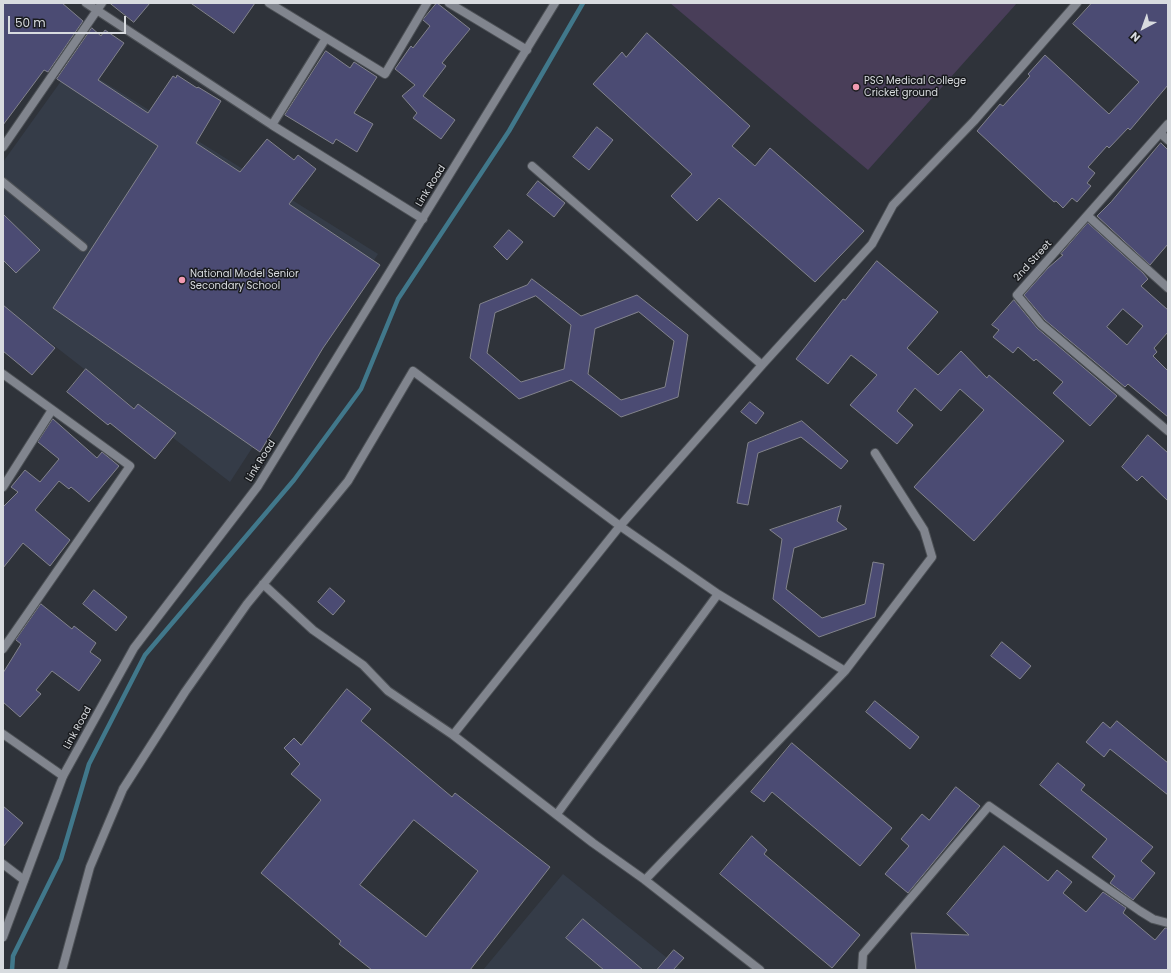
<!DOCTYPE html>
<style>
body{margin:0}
#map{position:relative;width:1171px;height:973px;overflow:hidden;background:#2f333a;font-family:Poppins,sans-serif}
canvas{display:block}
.frame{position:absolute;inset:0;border:4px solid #d8dbdf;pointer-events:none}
.north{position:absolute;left:1123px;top:8px;width:40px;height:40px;-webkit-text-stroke:3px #191b1e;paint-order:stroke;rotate:221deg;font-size:11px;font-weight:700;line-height:16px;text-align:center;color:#d8dbdf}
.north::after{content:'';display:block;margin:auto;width:14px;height:18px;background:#d8dbdf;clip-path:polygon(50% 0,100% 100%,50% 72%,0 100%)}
.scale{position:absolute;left:8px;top:16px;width:118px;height:18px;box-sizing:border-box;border:2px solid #d8dbdf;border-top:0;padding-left:5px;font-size:12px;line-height:14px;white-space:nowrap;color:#d8dbdf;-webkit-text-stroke:3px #191b1e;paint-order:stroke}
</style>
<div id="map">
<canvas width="1171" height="973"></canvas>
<div class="frame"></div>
<div class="north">N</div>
<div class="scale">50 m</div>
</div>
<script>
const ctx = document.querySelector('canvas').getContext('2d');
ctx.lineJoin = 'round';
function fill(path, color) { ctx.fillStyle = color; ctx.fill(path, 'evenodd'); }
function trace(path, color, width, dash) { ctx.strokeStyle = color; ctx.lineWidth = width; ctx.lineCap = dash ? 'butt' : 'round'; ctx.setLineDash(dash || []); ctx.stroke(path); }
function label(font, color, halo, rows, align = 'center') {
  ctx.font = font + ' Poppins,sans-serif'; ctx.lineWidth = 3; ctx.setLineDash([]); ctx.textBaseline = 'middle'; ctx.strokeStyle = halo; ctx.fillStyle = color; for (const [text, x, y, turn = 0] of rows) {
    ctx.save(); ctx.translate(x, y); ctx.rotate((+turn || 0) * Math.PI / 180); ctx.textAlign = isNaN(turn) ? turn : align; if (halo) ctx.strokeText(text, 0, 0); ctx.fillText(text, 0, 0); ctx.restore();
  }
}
fill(new Path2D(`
 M 74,63 L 378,254 L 230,482 L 3,306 L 3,162 Z
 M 563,874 L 682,970 L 483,970 Z`), '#353c48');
fill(new Path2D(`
 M 670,3 L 1017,3 L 868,170 Z`), '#493e59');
trace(new Path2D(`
 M 12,970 L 13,956 L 61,859 L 89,764 L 145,655 L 294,480 L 361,389 L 398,299 L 509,131 L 583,3`), '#41788b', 4.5);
const building = new Path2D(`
 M 3,3 L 62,3 L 83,21 L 48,72 L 44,70 L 3,125 Z
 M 110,3 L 150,3 L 134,22 Z
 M 191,3 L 255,3 L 234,33 Z
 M 437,3 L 470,29 L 442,63 L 446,66 L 423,96 L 455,120 L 441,139 L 413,118 L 417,113 L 402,96 L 415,85 L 395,69 L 411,46 L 413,48 L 430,26 L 423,20 Z
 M 1092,3 L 1168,3 L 1168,85 L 1130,130 L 1128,128 L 1109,148 L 1107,146 L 1088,167 L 1095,173 L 1087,183 L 1091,186 L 1077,202 L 1072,198 L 1063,208 L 1056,201 L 1054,202 L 977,131 L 1000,104 L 1003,106 L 1030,76 L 1028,74 L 1045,55 L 1109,114 L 1139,82 L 1073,24 Z
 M 92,28 L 101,36 L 105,30 L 124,43 L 98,80 L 148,113 L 173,76 L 176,78 L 177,75 L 197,88 L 198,87 L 221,101 L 196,143 L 240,172 L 267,139 L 294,160 L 298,155 L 316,169 L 289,204 L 380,265 L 323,348 L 260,452 L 53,308 L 158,146 L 57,79 Z
 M 647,33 L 750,126 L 732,146 L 755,166 L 770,148 L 864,231 L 815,282 L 719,198 L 697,221 L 671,196 L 692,174 L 593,84 L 622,52 L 626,57 Z
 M 326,51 L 350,68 L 354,62 L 377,77 L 354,113 L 373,124 L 357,152 L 336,139 L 333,144 L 285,115 Z
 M 597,127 L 613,140 L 589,170 L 573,157 Z
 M 1161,143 L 1168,150 L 1168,244 L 1150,265 L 1097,216 L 1111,202 Z
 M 538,181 L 565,203 L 554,217 L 527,195 Z
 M 3,214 L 40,250 L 16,273 L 3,260 Z
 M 1088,223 L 1143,273 L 1148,279 L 1141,286 L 1168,310 L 1168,332 L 1154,348 L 1157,352 L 1153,356 L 1168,371 L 1168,417 L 1128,384 L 1125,387 L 1045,320 L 1024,295 L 1048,268 L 1063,255 L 1061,254 ZM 1123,309 L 1143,326 L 1127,345 L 1107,327 Z
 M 509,230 L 523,242 L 507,260 L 494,247 Z
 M 877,261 L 938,312 L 907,348 L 938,375 L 961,351 L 987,378 L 989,375 L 1064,441 L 974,541 L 914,487 L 984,410 L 960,389 L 941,411 L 915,388 L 897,411 L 913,425 L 897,444 L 850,405 L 877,375 L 851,355 L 828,384 L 796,359 L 843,299 L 845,300 Z
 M 532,279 L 581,316 L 637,295 L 688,335 L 678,397 L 621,417 L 571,380 L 519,399 L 470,358 L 480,304 L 527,285 ZM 536,296 L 571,325 L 564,369 L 521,382 L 487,353 L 495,313 ZM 639,312 L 674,341 L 665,387 L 621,400 L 588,374 L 595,329 Z
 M 1014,300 L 1037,328 L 1117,396 L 1090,426 L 1053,393 L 1063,382 L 1036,359 L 1034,361 L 1018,347 L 1013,353 L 993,337 L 999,330 L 992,325 Z
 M 3,305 L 55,348 L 32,375 L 3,351 Z
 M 86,369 L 134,409 L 138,404 L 176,433 L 155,459 L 110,423 L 108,425 L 67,392 Z
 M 750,402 L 764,413 L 756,424 L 741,412 Z
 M 53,419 L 97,458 L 102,452 L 119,466 L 89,502 L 71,487 L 69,489 L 59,481 L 35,510 L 70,540 L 50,566 L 23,543 L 3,568 L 3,507 L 18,492 L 11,487 L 25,470 L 40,482 L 59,459 L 38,442 Z
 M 802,421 L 848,461 L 841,469 L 801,437 L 758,453 L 748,505 L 737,503 L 748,443 Z
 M 1148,435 L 1168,453 L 1168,501 L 1142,476 L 1137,481 L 1122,467 Z
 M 841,506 L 837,521 L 847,529 L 794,548 L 786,589 L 822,618 L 865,604 L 873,562 L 884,564 L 875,617 L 819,637 L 773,599 L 782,539 L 770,530 Z
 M 330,588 L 345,601 L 333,615 L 318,602 Z
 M 94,590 L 127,617 L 116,631 L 83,604 Z
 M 41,604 L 72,629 L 74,626 L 96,643 L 90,652 L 101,660 L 79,691 L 52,671 L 36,690 L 41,694 L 20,717 L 3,702 L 3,673 L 21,644 L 16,640 Z
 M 1002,642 L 1031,666 L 1020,679 L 991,656 Z
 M 347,689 L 371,709 L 361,721 L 452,797 L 455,793 L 550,867 L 470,970 L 372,970 L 339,944 L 341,941 L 261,873 L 321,800 L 291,774 L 300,764 L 284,748 L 294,738 L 301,745 ZM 414,820 L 478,871 L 426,937 L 360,885 Z
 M 875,701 L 919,737 L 910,749 L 866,712 Z
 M 1117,721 L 1168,763 L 1168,795 L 1110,749 L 1104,757 L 1086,742 L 1103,722 L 1110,728 Z
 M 792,743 L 892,828 L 860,866 L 772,792 L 764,802 L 751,792 Z
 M 1058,763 L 1085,785 L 1081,790 L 1153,847 L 1141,861 L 1155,873 L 1133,900 L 1110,883 L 1115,876 L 1092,857 L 1107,839 L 1040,785 Z
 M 956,787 L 980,806 L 908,893 L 885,874 L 909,846 L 901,839 L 922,814 L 929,820 Z
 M 3,806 L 23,823 L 3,847 Z
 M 752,836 L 767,850 L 764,854 L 860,935 L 832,968 L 720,874 Z
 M 1004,846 L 1048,881 L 1057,870 L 1072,882 L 1063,893 L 1086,912 L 1103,892 L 1126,908 L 1123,913 L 1155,940 L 1165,928 L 1168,928 L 1168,970 L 916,970 L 911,933 L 969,935 L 947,914 Z
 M 583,919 L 643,970 L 604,970 L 566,938 Z
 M 674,950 L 684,958 L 673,970 L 657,970 Z`);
fill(building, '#4b4b73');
trace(building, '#82838c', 1);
const service = new Path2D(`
 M 3,182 L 83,247`);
const minor = new Path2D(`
 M 86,3 L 272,125 L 423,219
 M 269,3 L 385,74 L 427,3
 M 449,3 L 527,50
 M 1168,124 L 1017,295 L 1041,324 L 1168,431
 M 272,125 L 326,38
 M 1160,133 L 1168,140
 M 3,147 L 102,3
 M 1088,216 L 1168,288
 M 762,365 L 872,244 L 893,205 L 974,121 L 1077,3
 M 3,374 L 130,466 L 3,649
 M 3,487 L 52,410
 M 263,584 L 313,630 L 363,665 L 388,691 L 453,735 L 593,843 L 645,880
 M 845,671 L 932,557 L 924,530 L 875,453
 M 3,734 L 63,776
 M 453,735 L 620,526 L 762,365 L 532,166
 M 557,814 L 718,594
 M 3,864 L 24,880
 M 62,970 L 90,867 L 123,789 L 185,692 L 247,604 L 348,481 L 413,371 L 620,526 L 718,594 L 845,671 L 645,880 L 760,970
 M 862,970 L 863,954 L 989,806 L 1140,911 L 1153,919 L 1168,923`);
const tertiary = new Path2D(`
 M 3,937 L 63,776 L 134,648 L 258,486 L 555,3`);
trace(service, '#4d5156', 10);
trace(minor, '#4d5156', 10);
trace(tertiary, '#4d5156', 10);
trace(service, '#81858e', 8);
trace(minor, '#81858e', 8);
trace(tertiary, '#81858e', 8);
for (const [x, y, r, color] of [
 [856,87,4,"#f19ab1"],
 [182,280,4,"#f19ab1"]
]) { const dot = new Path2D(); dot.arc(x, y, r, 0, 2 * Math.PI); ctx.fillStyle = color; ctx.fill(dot); trace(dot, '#191b1e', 1.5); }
label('10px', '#d8dbdf', '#191b1e', [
 ["PSG Medical College",864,81],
 ["Cricket ground",864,93],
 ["National Model Senior",190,274],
 ["Secondary School",190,286]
], 'left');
label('10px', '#d8dbdf', '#191b1e', [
 ["Link Road",431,186,-58],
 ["2nd Street",1033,261,-48],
 ["Link Road",261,461,-58],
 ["Link Road",78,728,-61]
]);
</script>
